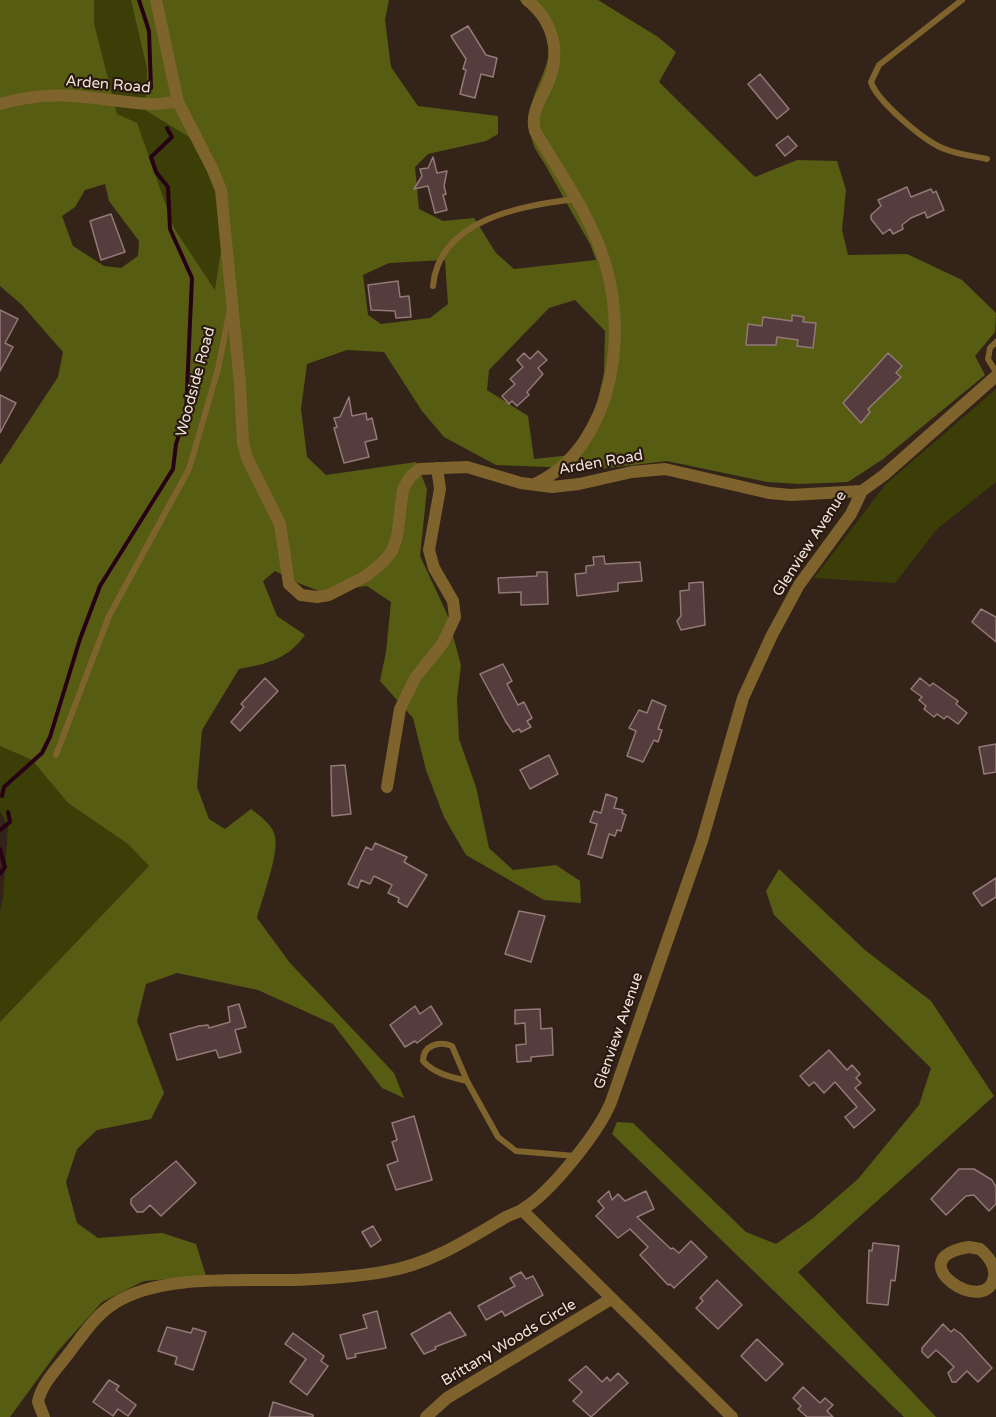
<!DOCTYPE html>
<style>
body{margin:0}
canvas{display:block;background:#342318}
</style>
<canvas width="996" height="1417"></canvas>
<script>
const ctx = document.querySelector('canvas').getContext('2d');
ctx.lineJoin = 'round';
function fill(path, color) { ctx.fillStyle = color; ctx.fill(path, 'evenodd'); }
function trace(path, color, width, dash) { ctx.strokeStyle = color; ctx.lineWidth = width; ctx.lineCap = dash ? 'butt' : 'round'; ctx.setLineDash(dash || []); ctx.stroke(path); }
function label(font, color, halo, rows, align = 'center') {
  ctx.font = font + ' "Varela Round",sans-serif'; ctx.lineWidth = 4.5; ctx.setLineDash([]); ctx.textBaseline = 'middle'; ctx.strokeStyle = halo; ctx.fillStyle = color; for (const [text, x, y, turn = 0] of rows) {
    ctx.save(); ctx.translate(x, y); ctx.rotate((+turn || 0) * Math.PI / 180); ctx.textAlign = isNaN(turn) ? turn : align; if (halo) ctx.strokeText(text, 0, 0); ctx.fillText(text, 0, 0); ctx.restore();
  }
}
fill(new Path2D(`
 M 94,0 L 131,0 L 147,69 L 145,110 L 210,150 L 228,203 L 216,291 L 174,228 L 151,167 L 117,114 L 94,23 Z
 M 996,389 L 996,482 L 937,529 L 895,583 L 814,578 L 886,484 Z
 M 0,746 L 32,760 L 68,803 L 128,844 L 149,866 L 0,1022 L 0,912 L 3,898 L 8,827 L 0,811 Z`), '#3b3f07');
fill(new Path2D(`
 M 0,0 L 94,0 L 94,23 L 117,114 L 137,123 L 174,228 L 215,290 L 228,203 L 210,150 L 145,110 L 147,69 L 131,0 L 389,0 L 385,20 L 391,67 L 418,106 L 498,116 L 498,134 L 486,141 L 428,154 L 415,167 L 419,209 L 443,221 L 474,218 L 496,253 L 514,269 L 596,260 L 590,244 C 575,218 561,193 547,168 C 542,159 534,149 532,140 C 515,82 588,54 519,0 L 598,0 L 658,37 L 676,52 L 659,82 L 755,177 L 797,160 L 837,161 L 846,190 L 842,230 L 848,255 L 907,254 L 962,280 L 996,313 L 995,332 L 975,356 L 985,375 L 883,459 L 848,482 L 800,484 L 767,482 L 667,461 L 599,469 L 496,465 L 444,437 L 422,411 L 384,352 L 347,350 L 307,364 L 301,409 L 307,457 L 326,475 L 416,462 L 427,489 L 420,556 L 447,614 L 461,665 L 457,699 L 459,739 L 476,787 L 489,848 L 513,870 L 556,865 L 580,881 L 581,903 L 544,900 L 466,855 L 444,817 L 426,770 L 413,718 L 380,681 L 386,652 L 391,602 L 367,586 L 322,592 L 298,583 L 275,571 L 263,581 L 277,616 L 305,635 C 288,659 267,664 239,669 L 202,730 L 197,787 L 209,819 L 225,829 L 251,809 C 259,815 273,825 275,836 C 279,855 262,898 257,918 L 290,963 L 394,1073 L 404,1098 L 382,1088 L 333,1024 L 258,990 L 177,973 L 146,984 L 137,1021 L 164,1093 L 151,1119 L 97,1130 L 77,1149 L 66,1182 L 77,1223 L 98,1238 L 162,1233 L 196,1244 L 206,1276 L 144,1281 L 102,1302 L 58,1351 L 10,1417 L 0,1417 L 0,1022 L 149,866 L 128,844 L 68,803 L 32,760 L 0,746 L 0,465 L 58,377 L 63,352 L 21,304 L 0,286 ZM 105,184 L 109,201 L 139,241 L 138,256 L 121,268 L 104,266 L 73,246 L 62,216 L 75,207 L 85,190 ZM 445,260 L 448,304 L 430,318 L 381,324 L 368,315 L 363,275 L 389,263 ZM 575,300 L 605,331 L 604,373 L 596,407 L 571,455 L 534,459 L 528,416 L 487,390 L 489,370 L 549,308 Z
 M 779,869 L 865,950 L 931,1001 L 994,1096 L 798,1272 L 936,1417 L 904,1417 L 612,1134 L 617,1122 L 633,1123 L 746,1232 L 776,1244 L 812,1219 L 858,1179 L 919,1105 L 931,1068 L 774,915 L 766,891 Z`), '#575c13');
trace(new Path2D(`
 M 139,0 L 149,31 L 151,88
 M 2,796 L 4,787 L 42,753 L 50,737 L 80,639 L 100,586 L 173,469 L 176,444 L 186,413 L 192,278 L 170,229 L 168,187 L 156,172 L 151,157 L 172,137 L 167,128
 M 0,830 L 10,822 L 8,812
 M 0,849 L 5,867 L 0,874`), '#270216', 4);
const building = new Path2D(`
 M 468,26 L 486,55 L 497,58 L 493,77 L 481,74 L 475,98 L 460,94 L 466,70 L 463,69 L 466,59 L 451,36 Z
 M 760,74 L 789,109 L 777,119 L 748,84 Z
 M 788,136 L 797,146 L 785,156 L 776,145 Z
 M 433,157 L 437,173 L 447,171 L 444,186 L 446,194 L 443,195 L 447,210 L 435,213 L 428,186 L 414,189 L 422,176 L 420,169 L 428,168 Z
 M 907,187 L 911,197 L 931,189 L 933,193 L 936,191 L 944,210 L 927,218 L 925,212 L 911,218 L 902,225 L 903,229 L 893,234 L 890,229 L 883,234 L 871,219 L 871,215 L 881,206 L 878,200 Z
 M 111,214 L 125,252 L 101,260 L 90,221 Z
 M 398,281 L 400,297 L 409,296 L 411,317 L 396,318 L 395,311 L 371,310 L 368,285 Z
 M 0,310 L 18,319 L 5,343 L 13,347 L 0,371 Z
 M 792,315 L 804,317 L 803,322 L 816,323 L 813,348 L 797,346 L 798,340 L 777,337 L 776,345 L 746,345 L 748,324 L 762,326 L 763,317 L 792,321 Z
 M 538,351 L 547,360 L 538,368 L 543,374 L 527,392 L 529,395 L 517,406 L 512,401 L 509,404 L 502,396 L 515,384 L 510,379 L 523,367 L 517,360 L 524,353 L 530,359 Z
 M 888,353 L 902,366 L 896,373 L 901,377 L 874,403 L 868,409 L 870,412 L 861,423 L 843,403 Z
 M 0,395 L 16,403 L 0,433 Z
 M 349,397 L 352,416 L 366,413 L 367,420 L 372,418 L 377,439 L 365,442 L 369,457 L 344,463 L 334,428 L 337,427 L 334,418 L 340,417 Z
 M 604,556 L 605,564 L 640,562 L 642,581 L 618,583 L 618,591 L 577,596 L 575,574 L 586,573 L 586,566 L 594,565 L 593,557 Z
 M 537,572 L 547,572 L 548,604 L 521,605 L 521,592 L 499,593 L 498,578 L 537,576 Z
 M 703,582 L 705,625 L 681,630 L 677,621 L 681,616 L 680,591 L 689,590 L 689,583 Z
 M 981,609 L 996,617 L 996,642 L 972,622 Z
 M 503,664 L 512,681 L 507,684 L 518,705 L 524,702 L 532,718 L 527,721 L 531,727 L 521,732 L 519,729 L 513,732 L 506,722 L 480,674 Z
 M 265,678 L 278,691 L 240,731 L 231,722 L 244,707 L 241,704 Z
 M 920,678 L 930,686 L 933,683 L 958,701 L 956,704 L 967,713 L 958,724 L 947,716 L 944,719 L 937,714 L 934,717 L 924,709 L 926,706 L 919,700 L 922,697 L 911,689 Z
 M 652,700 L 666,706 L 658,729 L 662,730 L 658,742 L 654,740 L 643,762 L 627,756 L 636,731 L 629,728 L 639,710 L 647,713 Z
 M 996,744 L 996,772 L 984,774 L 979,747 Z
 M 549,755 L 558,774 L 530,789 L 520,770 Z
 M 345,765 L 351,814 L 332,816 L 331,766 Z
 M 606,794 L 617,798 L 614,808 L 623,810 L 622,813 L 626,815 L 621,831 L 617,830 L 615,836 L 609,834 L 602,858 L 588,854 L 597,824 L 590,822 L 594,811 L 601,813 Z
 M 375,843 L 407,857 L 404,862 L 427,875 L 407,907 L 398,902 L 399,898 L 388,893 L 392,885 L 374,876 L 370,884 L 361,880 L 358,888 L 348,884 L 366,847 L 372,850 Z
 M 996,878 L 996,897 L 982,906 L 973,893 Z
 M 519,911 L 545,916 L 531,962 L 505,954 Z
 M 239,1004 L 246,1027 L 235,1030 L 241,1052 L 219,1058 L 216,1050 L 177,1060 L 170,1034 L 199,1026 L 208,1025 L 209,1028 L 230,1022 L 228,1007 Z
 M 415,1006 L 420,1014 L 431,1006 L 442,1024 L 417,1043 L 415,1041 L 405,1047 L 390,1025 Z
 M 540,1009 L 541,1029 L 552,1028 L 553,1055 L 531,1057 L 531,1061 L 517,1062 L 516,1045 L 526,1044 L 525,1023 L 515,1024 L 515,1010 Z
 M 829,1050 L 847,1070 L 852,1065 L 860,1074 L 856,1078 L 861,1083 L 855,1088 L 875,1110 L 854,1128 L 845,1117 L 857,1107 L 835,1082 L 824,1093 L 814,1082 L 809,1086 L 800,1076 Z
 M 414,1116 L 432,1180 L 396,1190 L 387,1165 L 398,1161 L 392,1142 L 397,1140 L 392,1123 Z
 M 176,1161 L 196,1183 L 161,1216 L 150,1205 L 143,1212 L 137,1212 L 131,1204 L 131,1199 Z
 M 959,1169 L 974,1169 L 992,1180 L 996,1187 L 996,1204 L 989,1211 L 974,1195 L 966,1196 L 946,1215 L 931,1199 Z
 M 609,1191 L 612,1200 L 618,1194 L 625,1201 L 646,1191 L 654,1209 L 637,1217 L 671,1249 L 673,1248 L 679,1253 L 691,1241 L 707,1257 L 674,1288 L 670,1284 L 668,1285 L 640,1255 L 648,1247 L 630,1229 L 618,1238 L 596,1216 L 604,1208 L 598,1201 Z
 M 373,1226 L 381,1240 L 371,1247 L 362,1232 Z
 M 873,1243 L 899,1246 L 895,1281 L 891,1280 L 888,1305 L 867,1303 L 869,1250 L 872,1251 Z
 M 521,1272 L 526,1279 L 533,1276 L 543,1295 L 505,1316 L 502,1311 L 486,1320 L 478,1306 L 515,1286 L 510,1278 Z
 M 717,1280 L 742,1305 L 718,1329 L 696,1308 L 703,1301 L 700,1298 Z
 M 377,1311 L 386,1348 L 355,1354 L 356,1357 L 347,1359 L 340,1335 L 367,1328 L 363,1315 Z
 M 450,1312 L 466,1335 L 435,1347 L 436,1349 L 424,1354 L 411,1334 Z
 M 943,1324 L 951,1332 L 954,1329 L 961,1334 L 992,1368 L 978,1382 L 967,1371 L 956,1382 L 952,1382 L 948,1373 L 954,1367 L 946,1359 L 936,1350 L 928,1358 L 922,1352 L 922,1348 Z
 M 167,1327 L 191,1333 L 193,1328 L 206,1332 L 193,1370 L 175,1364 L 177,1357 L 158,1351 Z
 M 293,1333 L 324,1356 L 321,1361 L 328,1366 L 307,1395 L 290,1382 L 306,1359 L 285,1344 Z
 M 757,1339 L 783,1364 L 766,1381 L 741,1356 Z
 M 586,1366 L 602,1382 L 607,1377 L 610,1381 L 618,1373 L 628,1383 L 591,1417 L 573,1401 L 582,1392 L 569,1380 Z
 M 109,1380 L 119,1386 L 116,1390 L 136,1405 L 128,1416 L 118,1409 L 113,1416 L 93,1402 Z
 M 803,1387 L 820,1403 L 825,1398 L 833,1405 L 827,1411 L 833,1417 L 807,1417 L 798,1409 L 801,1406 L 793,1398 Z
 M 273,1402 L 313,1415 L 313,1417 L 269,1417 Z`);
fill(building, '#543d3c');
trace(building, '#937977', 1.5);
trace(new Path2D(`
 M 962,0 L 879,65 L 871,82 C 877,101 922,139 942,148 C 956,154 972,156 987,159
 M 433,286 C 439,219 521,206 575,199
 M 996,342 L 990,348 L 988,359 L 996,372
 M 56,755 L 109,616 L 189,469 L 218,369 L 229,314
 M 467,1081 C 451,1077 435,1074 423,1061 C 423,1045 439,1041 452,1046 L 467,1081 L 498,1137 L 516,1151 L 575,1156`), '#7e632d', 6);
trace(new Path2D(`
 M 156,0 L 178,102 L 212,168 L 221,190 L 240,384 L 243,443 L 247,458 L 280,524 L 289,584 L 301,595 L 317,597 L 329,595 L 366,576 L 383,562 L 392,551 L 397,537 L 403,489 L 410,477 L 419,469 L 467,467 L 521,483 L 552,487 L 579,484 L 632,472 L 665,469 L 769,493 L 791,495 L 862,491
 M 527,0 C 554,21 561,53 548,83 C 541,99 530,113 535,131 C 558,170 586,209 601,251 C 630,328 616,445 535,484
 M 0,104 C 58,87 93,100 150,104 C 159,105 168,102 178,102
 M 387,787 L 400,709 L 415,678 L 443,643 L 455,617 L 453,601 L 434,568 L 429,550 L 440,489 L 437,468
 M 522,1210 L 732,1417
 M 969,1247 L 980,1249 C 988,1256 996,1265 994,1277 C 987,1319 896,1259 969,1247 Z
 M 44,1417 L 38,1402 C 41,1384 58,1368 69,1353 C 83,1335 95,1315 115,1303 C 160,1274 240,1281 293,1280 C 322,1279 354,1277 383,1272 C 429,1265 467,1240 506,1217 C 511,1214 518,1213 523,1209 C 551,1192 599,1132 611,1102 L 702,841 L 743,698 L 772,635 L 799,585 L 851,514 L 862,491 L 884,475 L 996,376
 M 426,1417 L 447,1398 L 611,1299`), '#7e632d', 12);
label('15px', '#efe3dc', '#2a190f', [
 ["Arden Road",108,85,5],
 ["Woodside Road",196,382,-75],
 ["Arden Road",601,463,-10],
 ["Glenview Avenue",810,544,-57],
 ["Glenview Avenue",619,1031,-71],
 ["Brittany Woods Circle",509,1343,-31]
]);
</script>
